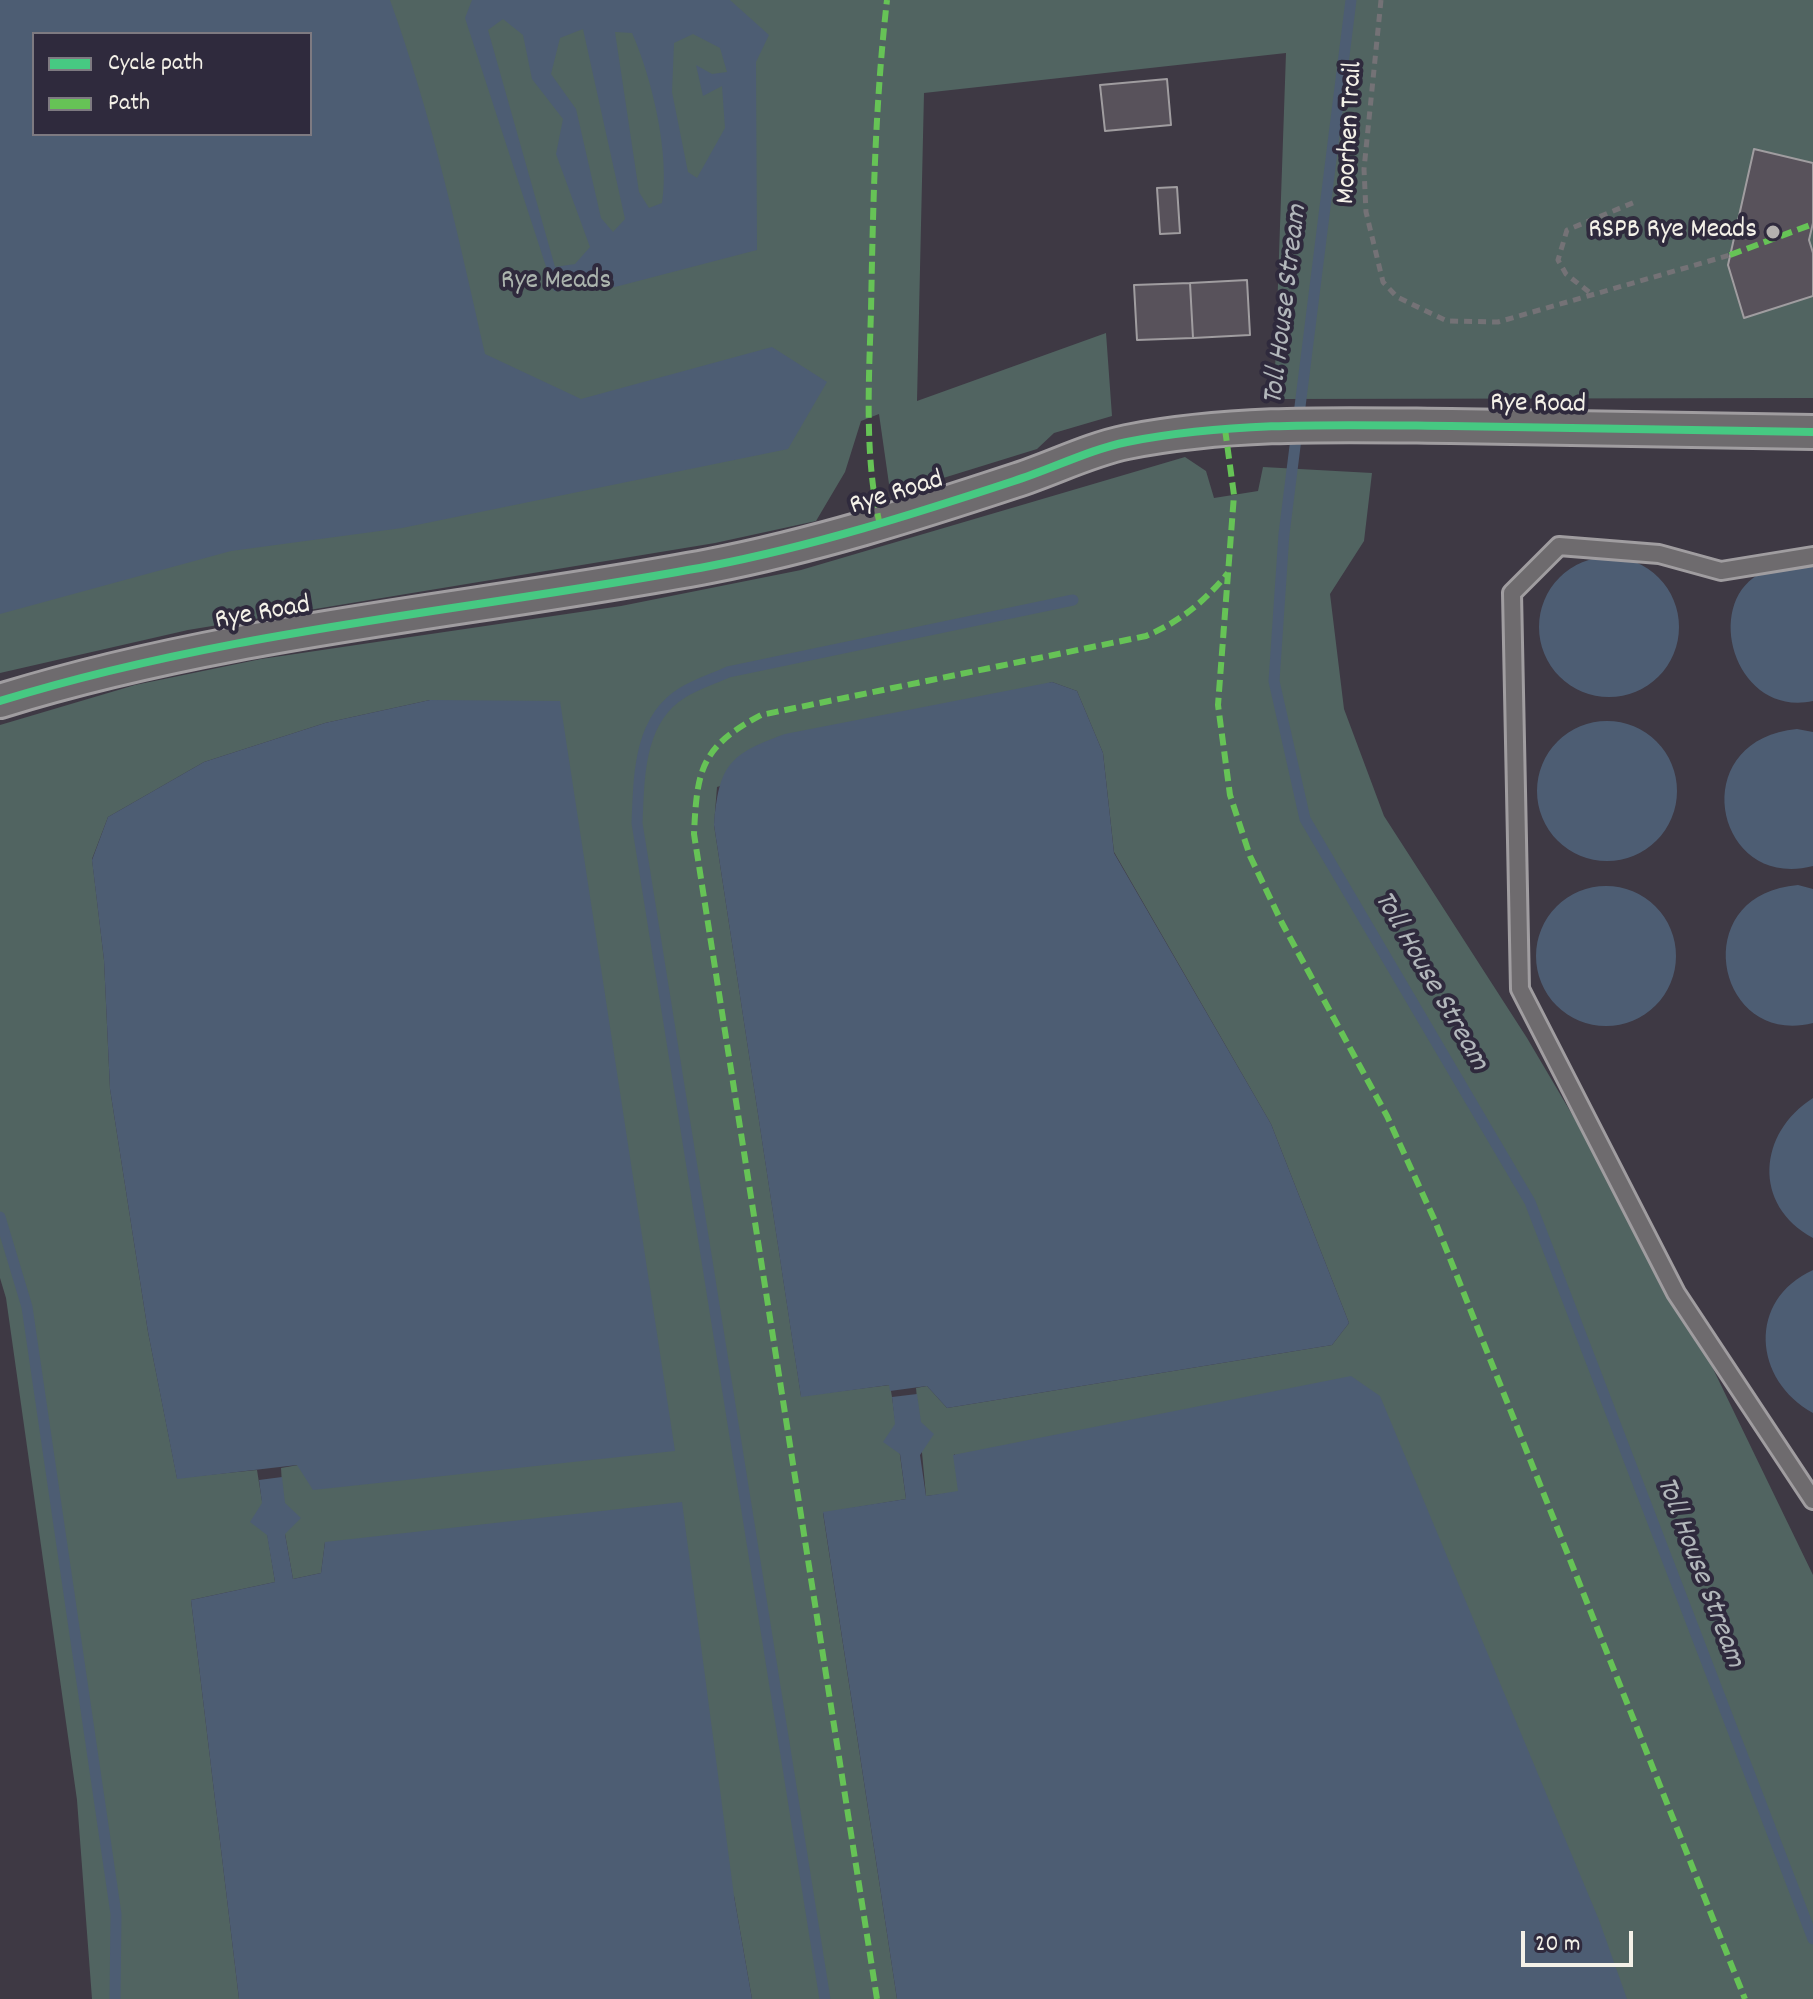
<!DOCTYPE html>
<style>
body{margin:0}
#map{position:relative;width:1813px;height:1999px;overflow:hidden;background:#3e3944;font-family:Dekko,sans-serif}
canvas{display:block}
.legend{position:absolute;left:32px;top:32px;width:280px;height:104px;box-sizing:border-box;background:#2f2a3d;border:2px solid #7e7a81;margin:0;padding:10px 14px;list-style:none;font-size:24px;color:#f4f1e8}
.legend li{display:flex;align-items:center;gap:16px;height:40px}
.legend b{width:40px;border:2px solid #7e7a81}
.scale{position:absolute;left:1521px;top:1931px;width:112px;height:36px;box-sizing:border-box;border:4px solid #f4f1e8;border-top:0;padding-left:10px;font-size:24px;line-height:28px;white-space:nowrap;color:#f4f1e8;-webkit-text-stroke:6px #2f2a3d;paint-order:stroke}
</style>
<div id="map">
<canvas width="1813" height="1999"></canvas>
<ul class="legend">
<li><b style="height:10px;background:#46c982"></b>Cycle path</li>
<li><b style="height:10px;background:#66c356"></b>Path</li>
</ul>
<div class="scale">20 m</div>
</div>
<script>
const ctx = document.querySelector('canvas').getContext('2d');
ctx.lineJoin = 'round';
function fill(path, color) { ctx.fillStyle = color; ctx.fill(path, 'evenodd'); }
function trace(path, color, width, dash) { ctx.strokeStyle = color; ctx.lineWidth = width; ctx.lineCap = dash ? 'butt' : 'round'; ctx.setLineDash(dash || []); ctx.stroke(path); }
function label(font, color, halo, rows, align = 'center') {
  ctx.font = font + ' Dekko,sans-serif'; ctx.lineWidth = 8; ctx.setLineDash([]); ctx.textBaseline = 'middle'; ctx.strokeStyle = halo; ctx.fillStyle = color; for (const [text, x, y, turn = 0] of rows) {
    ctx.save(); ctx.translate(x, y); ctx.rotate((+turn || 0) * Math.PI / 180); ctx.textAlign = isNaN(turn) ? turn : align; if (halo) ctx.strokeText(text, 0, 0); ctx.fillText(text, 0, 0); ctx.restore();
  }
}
fill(new Path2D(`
 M 0,0 L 1813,0 L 1813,398 L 1274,399 L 1286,53 L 924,93 L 917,401 L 1106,333 L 1112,416 L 1054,433 L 1037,449 L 898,492 L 889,484 L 879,414 L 861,421 L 845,472 L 816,521 L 715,543 L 188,630 L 0,673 ZM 34,34 L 310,34 L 310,134 L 34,134 Z
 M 1185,457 L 1206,471 L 1214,498 L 1258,491 L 1263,467 L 1372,473 L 1364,541 L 1330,594 L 1344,709 L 1384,816 L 1527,1038 L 1671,1282 L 1813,1575 L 1813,1999 L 1621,1999 L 954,1454 L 959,1492 L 926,1496 L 916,1388 L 927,1386 L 947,1408 L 1332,1345 L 1349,1323 L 1271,1124 L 1114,852 L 1103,753 L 1077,691 L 1052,682 L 717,787 L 714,825 L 801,1396 L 890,1385 L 892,1397 L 906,1499 L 823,1513 L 897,1999 L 752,1999 L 734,1896 L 325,1542 L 321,1573 L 293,1579 L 285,1534 L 281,1468 L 298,1465 L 430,700 L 325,723 L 204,762 L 108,817 L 92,859 L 104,960 L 110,1089 L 148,1332 L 177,1478 L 257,1470 L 275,1582 L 191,1600 L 239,1999 L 92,1999 L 77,1800 L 6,1298 L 0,1278 L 0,725 L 135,685 L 261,659 L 621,606 L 801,570 Z`), '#516461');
fill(new Path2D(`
 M 0,0 L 390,0 C 432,116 458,234 485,354 L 581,399 L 772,347 L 827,382 L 788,449 L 402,528 L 231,551 L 0,614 ZM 34,34 L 310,34 L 310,134 L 34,134 Z
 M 472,0 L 730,0 L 769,35 L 756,62 L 757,250 L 615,287 L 554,291 L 465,18 ZM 503,19 L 523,35 L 532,79 L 563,119 L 556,154 L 590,247 L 575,264 L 555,267 L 488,30 ZM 583,29 L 625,219 L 613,232 L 601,218 L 576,109 L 551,74 L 560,38 ZM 615,32 L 632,33 C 652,78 670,154 662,203 L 649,208 L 639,192 ZM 693,34 L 720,48 L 727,72 L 712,74 L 696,65 L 703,96 L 722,86 L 725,128 L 697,178 L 688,172 L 672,92 L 674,43 Z
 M1539 627a70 70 0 1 1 140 0a70 70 0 1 1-140 0Z
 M 1813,564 L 1813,701 C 1734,718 1701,601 1763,572 C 1777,566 1798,566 1813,564 Z
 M 1052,682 L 1077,691 L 1103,753 L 1114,853 L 1271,1124 L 1349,1323 L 1332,1345 L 947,1408 L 927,1386 L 890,1391 L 889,1385 L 801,1397 L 714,825 C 719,765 729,754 785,734 Z
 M 430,700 L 560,701 L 675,1451 L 313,1490 L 297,1465 L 177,1479 L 148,1332 L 110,1089 L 104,960 L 92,860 L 108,817 L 204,762 L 325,723 Z
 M1537 791a70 70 0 1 1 140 0a70 70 0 1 1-140 0Z
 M 1797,729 L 1813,732 L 1813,866 C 1715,892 1683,740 1797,729 Z
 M 1798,885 L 1813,889 L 1813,1023 C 1716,1048 1685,894 1798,885 Z
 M1536 956a70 70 0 1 1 140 0a70 70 0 1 1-140 0Z
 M 1813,1098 L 1813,1238 C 1752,1205 1758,1133 1813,1098 Z
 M 1813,1270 L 1813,1413 C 1753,1380 1747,1300 1813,1270 Z
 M 1351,1376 L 1380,1396 L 1599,1920 L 1627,1999 L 897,1999 L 823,1512 L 906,1499 L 900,1454 L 883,1442 L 895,1424 L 892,1397 L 917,1394 L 921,1422 L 934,1434 L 920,1455 L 926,1496 L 958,1491 L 953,1455 Z
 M 282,1477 L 285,1503 L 301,1518 L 285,1534 L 293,1579 L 321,1573 L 325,1542 L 682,1502 L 734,1896 L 752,1999 L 239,1999 L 191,1600 L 275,1582 L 267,1535 L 250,1522 L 262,1503 L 259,1480 Z`), '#4d5d73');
trace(new Path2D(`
 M 1351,0 L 1284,534 L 1274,681 L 1305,819 L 1530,1202 L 1813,1939
 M 0,1217 L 27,1307 L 116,1914 L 115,1999
 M 825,1999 L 637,823 C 639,778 638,720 682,693 C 696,684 713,679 728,672 L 1073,600`), '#4d5d73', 11);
const building = new Path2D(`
 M 1167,79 L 1171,125 L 1105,131 L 1100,85 Z
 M 1754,149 L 1813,163 L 1813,223 L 1809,240 L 1813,253 L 1813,296 L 1744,318 L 1728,265 Z
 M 1177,187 L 1180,233 L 1160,234 L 1157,188 Z
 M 1247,280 L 1250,335 L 1193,338 L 1190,283 Z
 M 1190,283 L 1193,338 L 1137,340 L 1134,285 Z`);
fill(building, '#58525b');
trace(building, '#a09da0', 2);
const lane = new Path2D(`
 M 1813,556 L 1721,571 L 1659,554 L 1559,546 L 1512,593 L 1520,989 L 1676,1293 L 1813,1500`);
const street = new Path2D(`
 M 0,701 C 232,629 472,611 710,566 C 813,546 914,514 1014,481 C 1052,469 1088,450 1127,442 C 1233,421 1344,425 1451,426 C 1572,428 1692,430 1813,432`);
trace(lane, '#a09da0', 22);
trace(street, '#a09da0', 38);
trace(new Path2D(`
 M 1381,0 L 1364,169 L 1366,212 L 1383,282 L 1397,297 L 1447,321 L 1498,322 L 1730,255
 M 1589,292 L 1566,274 L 1558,260 L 1567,230 L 1635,202`), '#747276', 5, [8, 6]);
trace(lane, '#6e6b6e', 16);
trace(street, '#6e6b6e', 32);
trace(new Path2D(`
 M 1730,255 L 1813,224
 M 1225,429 L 1234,495 L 1218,705 L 1230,795 L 1250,856 L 1282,923 L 1387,1116 L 1435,1221 L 1745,1999
 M 880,525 C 864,457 869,380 871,311 C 873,207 875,104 887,0
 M 877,1999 L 694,834 C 697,769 701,747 761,715 L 1146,636 C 1181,621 1204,602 1228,573`), '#66c356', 6, [12, 6]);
trace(new Path2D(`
 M 0,701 C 232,629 472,611 710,566 C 813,546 914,514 1014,481 C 1052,469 1088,450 1127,442 C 1233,421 1344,425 1451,426 C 1572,428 1692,430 1813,432`), '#46c982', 8);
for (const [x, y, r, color] of [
 [1773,232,8,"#b4b1af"]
]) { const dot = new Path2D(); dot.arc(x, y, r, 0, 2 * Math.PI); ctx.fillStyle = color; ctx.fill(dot); trace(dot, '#2f2a3d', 3); }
label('28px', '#f4f1e8', '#2f2a3d', [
 ["Moorhen Trail",1352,133,-87],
 ["Rye Road",1538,406,1],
 ["Rye Road",897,495,-17],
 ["Rye Road",263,615,-10]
]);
label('28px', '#f4f1e8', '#2f2a3d', [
 ["RSPB Rye Meads",1757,232]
], 'right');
label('28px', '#acb5ae', '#2f2a3d', [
 ["Rye Meads",556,283]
]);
label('italic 30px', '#b2b7bb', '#2f2a3d', [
 ["Toll House Stream",1288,305,-83],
 ["Toll House Stream",1429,982,60],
 ["Toll House Stream",1698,1573,69]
]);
</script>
